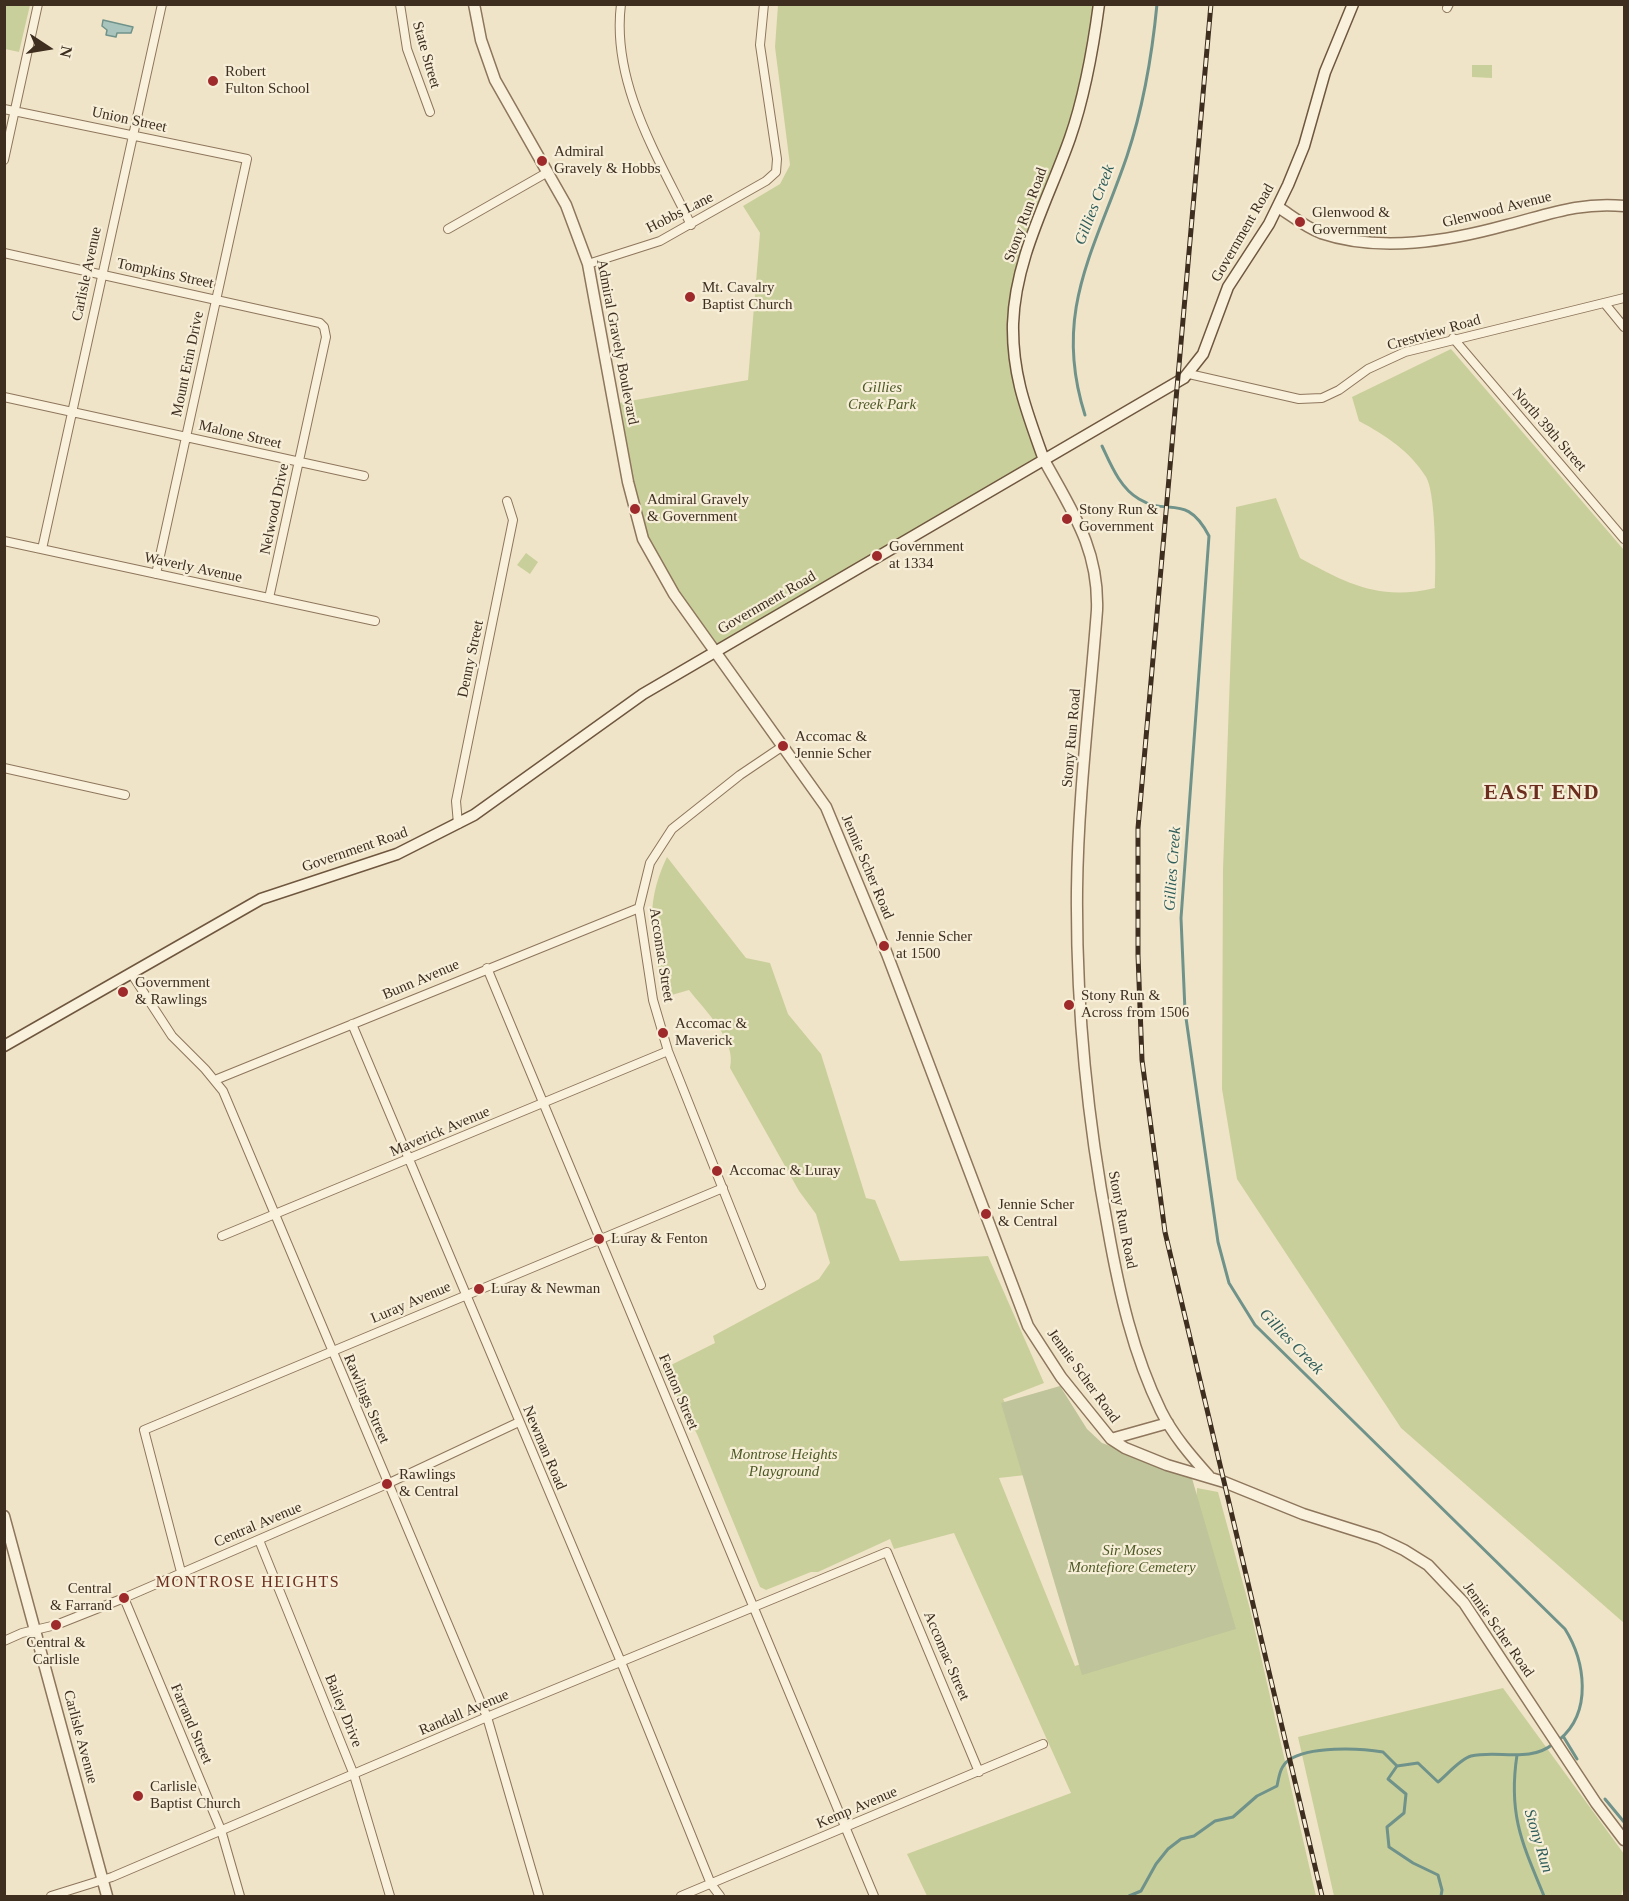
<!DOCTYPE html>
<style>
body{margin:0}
#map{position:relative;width:1629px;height:1901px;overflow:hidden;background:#f0e4c8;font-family:Georgia,serif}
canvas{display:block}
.frame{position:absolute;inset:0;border:6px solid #3d2e20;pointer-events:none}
.north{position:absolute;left:18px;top:18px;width:60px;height:60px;-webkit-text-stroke:4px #f7eed8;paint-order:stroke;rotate:102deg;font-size:16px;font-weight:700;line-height:24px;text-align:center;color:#3d2e20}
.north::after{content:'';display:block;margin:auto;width:21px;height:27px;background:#3d2e20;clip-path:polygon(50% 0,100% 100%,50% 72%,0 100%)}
</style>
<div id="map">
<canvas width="1629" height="1901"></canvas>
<div class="frame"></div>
<div class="north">N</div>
</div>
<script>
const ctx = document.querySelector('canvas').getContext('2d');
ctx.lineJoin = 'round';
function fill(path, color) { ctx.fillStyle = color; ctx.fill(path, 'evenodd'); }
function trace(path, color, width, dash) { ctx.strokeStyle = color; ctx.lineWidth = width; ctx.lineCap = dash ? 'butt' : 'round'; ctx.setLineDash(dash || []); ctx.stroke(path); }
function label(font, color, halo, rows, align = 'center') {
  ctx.font = font + ' Georgia,serif'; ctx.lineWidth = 4.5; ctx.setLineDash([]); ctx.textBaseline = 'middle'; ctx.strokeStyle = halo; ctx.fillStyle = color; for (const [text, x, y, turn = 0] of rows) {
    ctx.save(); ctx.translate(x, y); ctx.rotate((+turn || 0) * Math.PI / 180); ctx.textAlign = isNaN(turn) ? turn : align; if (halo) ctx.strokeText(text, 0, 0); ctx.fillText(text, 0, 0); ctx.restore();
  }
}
fill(new Path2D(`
 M 4,5 L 30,5 L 19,52 L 5,49 Z
 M 778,5 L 1099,5 L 1087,77 L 1021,271 L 1014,349 L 1044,460 L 716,650 L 652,558 L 613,404 L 748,380 L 760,233 L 743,206 L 780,184 L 790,165 L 775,47 Z
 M 1472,65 L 1492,65 L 1492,78 L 1472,77 Z
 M 1451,349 L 1624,550 L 1624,1623 L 1401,1428 L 1237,1179 L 1222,1089 L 1223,869 L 1236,507 L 1276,498 L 1300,558 C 1348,584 1379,601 1435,588 C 1436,567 1436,493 1426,477 C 1410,451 1385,435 1359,421 L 1352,397 Z
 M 526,553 L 538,562 L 530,574 L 517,565 Z
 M 667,857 L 746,958 L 770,963 L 788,1014 L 821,1054 L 866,1198 L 875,1200 L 900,1261 L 988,1256 L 1044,1383 L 1003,1399 L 1029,1447 L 1061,1471 L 999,1478 L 1075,1666 L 1133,1646 L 1189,1608 L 1197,1488 L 1218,1492 L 1250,1609 L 1316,1896 L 927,1896 L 907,1854 L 1071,1793 L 954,1533 L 894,1549 L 890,1539 L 818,1572 L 811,1572 L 766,1590 L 760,1587 L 697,1434 L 661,1370 L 715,1343 L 713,1336 L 819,1279 L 830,1263 L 816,1214 L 799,1191 L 730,1068 C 737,1040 705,1011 689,990 L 665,997 C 653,943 642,909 667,857 Z
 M 1503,1688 L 1624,1854 L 1624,1886 L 1621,1896 L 1334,1896 L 1298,1737 Z`), '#c9cf9b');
fill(new Path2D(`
 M 1060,1386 L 1087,1429 L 1102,1443 L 1191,1475 L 1236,1629 L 1082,1675 L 1001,1403 Z`), '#bfc49a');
const water = new Path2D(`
 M 103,20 L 133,27 L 131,33 L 117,33 L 116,37 L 106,35 L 107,30 L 102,26 Z`);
fill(water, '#a9c4bc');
trace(water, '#6f938a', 1.5);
trace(new Path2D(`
 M 1085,415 C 1052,312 1095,250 1127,156 C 1143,108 1152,56 1157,4
 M 1102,446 C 1111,465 1120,488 1139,499 C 1168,517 1186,492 1209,536 L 1181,918 L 1185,1011 L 1218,1242 L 1229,1283 L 1255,1325 L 1565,1629 C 1585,1661 1593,1712 1559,1740
 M 1563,1736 L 1577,1759
 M 1517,1755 C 1508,1814 1522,1843 1544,1896
 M 1605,1799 L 1624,1822
 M 1129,1896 L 1141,1891 L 1156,1864 L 1168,1849 L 1181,1839 L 1194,1836 L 1215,1821 L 1233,1817 L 1257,1796 L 1277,1786 C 1279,1777 1280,1766 1289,1760 C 1309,1746 1359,1748 1383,1752 L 1397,1766
 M 1441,1896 L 1442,1890 L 1438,1875 L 1413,1863 L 1389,1847 L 1387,1827 L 1404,1813 L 1406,1794 L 1388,1779 L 1397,1766 L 1418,1763 L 1438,1782 C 1447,1775 1460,1759 1471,1756 C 1498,1750 1530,1763 1553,1744`), '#6f938a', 3);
const minor = new Path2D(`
 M 400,4 L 407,49 L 430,112
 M 621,4 C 611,83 658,157 691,225
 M 1447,8 L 1449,4
 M 4,109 L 247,159 L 156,574
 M 4,160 L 38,4
 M 448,229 L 548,172
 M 4,253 L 320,323 L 324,327 L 326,337 L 269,598
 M 588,264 L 660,241 L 766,181 L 776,172 L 777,159 L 760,45 L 764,4
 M 1606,305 L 1624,327
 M 1453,338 L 1624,539
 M 1189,374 L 1299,399 L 1322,398 L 1339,390 L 1368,369 L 1405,352 L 1624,298
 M 4,397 L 364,476
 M 4,541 L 375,621
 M 42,549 L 162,4
 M 4,768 L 125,795
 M 458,824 L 456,801 L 513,520 L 507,501
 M 487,968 L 874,1896
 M 131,973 L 172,1036 L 205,1069 L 223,1091 L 487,1717 L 539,1896
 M 352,1024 L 621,1662 L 711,1884 L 720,1896
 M 215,1080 L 639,908
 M 222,1236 L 668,1051
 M 761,1285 L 668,1051 L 653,1000 L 639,908 L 650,863 L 672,829 L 740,775 L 783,746
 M 259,1540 L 354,1775 L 390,1896
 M 181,1572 L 144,1430 L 723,1188
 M 124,1598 L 221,1830 L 240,1896
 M 4,1641 L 22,1633 L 56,1625 L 124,1598 L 387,1484 L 519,1422
 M 51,1896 L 112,1877 L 487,1717 L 887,1552 L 979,1772
 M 681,1896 L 1043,1744`);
const tertiary = new Path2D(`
 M 474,4 L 481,40 L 495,80 L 566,205 L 588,264 L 628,482 L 643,539 L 674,594 L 826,807 L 887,954 L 1028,1326 L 1061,1377 L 1111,1439 L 1125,1448 L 1167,1465 L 1224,1482 L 1303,1514 L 1379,1538 L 1404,1550 L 1428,1565 L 1464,1603 L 1596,1803 L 1624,1840
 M 1278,207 C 1292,216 1305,227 1321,233 C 1380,253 1449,241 1507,225 C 1550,214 1579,202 1624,206
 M 1044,460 C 1072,511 1099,549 1097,610 C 1090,703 1078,797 1077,890 C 1076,1004 1087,1118 1108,1229 C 1119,1291 1133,1354 1161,1411 C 1173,1435 1191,1456 1209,1476
 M 1111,1439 L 1168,1423
 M 4,1516 L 107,1896`);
const secondary = new Path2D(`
 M 1044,460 C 1027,412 1012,376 1013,324 C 1015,258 1049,198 1070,138 C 1085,95 1093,49 1099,4
 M 4,1046 L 261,899 L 397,854 L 474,815 L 643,694 L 1184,378 L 1203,354 L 1228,287 L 1269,224 L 1288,185 L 1304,146 L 1325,72 L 1353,4`);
trace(minor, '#8d765c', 10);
trace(tertiary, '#8d765c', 13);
trace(secondary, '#6f573f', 13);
trace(minor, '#faf1dc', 8);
trace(tertiary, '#faf1dc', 10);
trace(secondary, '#faf1dc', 10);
const rail = new Path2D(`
 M 1211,4 L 1138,828 L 1138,955 L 1142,1060 L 1165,1232 L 1322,1896`);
trace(rail, '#3d2e20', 5);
trace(rail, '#f7eed8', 3, [9]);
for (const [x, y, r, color] of [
 [213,81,6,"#9e2a2b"],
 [542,161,6,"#9e2a2b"],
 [1300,222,6,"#9e2a2b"],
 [690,297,6,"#9e2a2b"],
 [635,509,6,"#9e2a2b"],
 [1067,519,6,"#9e2a2b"],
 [877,556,6,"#9e2a2b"],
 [783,746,6,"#9e2a2b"],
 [884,946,6,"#9e2a2b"],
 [123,992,6,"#9e2a2b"],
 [1069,1005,6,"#9e2a2b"],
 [663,1033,6,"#9e2a2b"],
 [717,1171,6,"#9e2a2b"],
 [986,1214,6,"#9e2a2b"],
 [599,1239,6,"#9e2a2b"],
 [479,1289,6,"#9e2a2b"],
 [387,1484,6,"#9e2a2b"],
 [124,1598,6,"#9e2a2b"],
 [56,1625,6,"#9e2a2b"],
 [138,1796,6,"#9e2a2b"]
]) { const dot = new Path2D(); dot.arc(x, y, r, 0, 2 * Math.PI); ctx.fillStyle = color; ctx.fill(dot); trace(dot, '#f7eed8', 2); }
label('15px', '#3d2e20', '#f7eed8', [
 ["State Street",426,55,74],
 ["Union Street",129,120,12],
 ["Glenwood Avenue",1497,210,-14],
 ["Hobbs Lane",680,213,-27],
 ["Stony Run Road",1026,215,-70],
 ["Government Road",1243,233,-60],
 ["Carlisle Avenue",87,274,-78],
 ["Tompkins Street",165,274,12],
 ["Crestview Road",1434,333,-16],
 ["Admiral Gravely Boulevard",617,342,79],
 ["Mount Erin Drive",188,364,-78],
 ["North 39th Street",1549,430,49],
 ["Malone Street",240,435,13],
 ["Nelwood Drive",275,509,-78],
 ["Waverly Avenue",193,568,12],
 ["Government Road",767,603,-30],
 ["Denny Street",471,659,-78],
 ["Stony Run Road",1072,738,-85],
 ["Government Road",355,850,-19],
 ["Jennie Scher Road",867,867,67],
 ["Accomac Street",661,955,81],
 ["Bunn Avenue",421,980,-23],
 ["Maverick Avenue",440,1132,-23],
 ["Stony Run Road",1122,1220,79],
 ["Luray Avenue",411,1303,-23],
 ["Jennie Scher Road",1083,1376,54],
 ["Fenton Street",678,1392,67],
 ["Rawlings Street",366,1399,67],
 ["Newman Road",544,1448,67],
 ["Central Avenue",258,1525,-23],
 ["Jennie Scher Road",1498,1630,55],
 ["Accomac Street",946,1656,67],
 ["Bailey Drive",343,1711,68],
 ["Randall Avenue",464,1713,-23],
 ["Farrand Street",191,1724,67],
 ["Carlisle Avenue",80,1737,75],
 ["Kemp Avenue",857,1808,-23]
]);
label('15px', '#3d2e20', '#f7eed8', [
 ["Robert",225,72],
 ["Fulton School",225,89],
 ["Admiral",554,152],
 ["Gravely & Hobbs",554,169],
 ["Glenwood &",1312,213],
 ["Government",1312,230],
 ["Mt. Cavalry",702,288],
 ["Baptist Church",702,305],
 ["Admiral Gravely",647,500],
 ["& Government",647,517],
 ["Stony Run &",1079,510],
 ["Government",1079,527],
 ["Government",889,547],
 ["at 1334",889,564],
 ["Accomac &",795,737],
 ["Jennie Scher",795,754],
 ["Jennie Scher",896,937],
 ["at 1500",896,954],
 ["Government",135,983],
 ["& Rawlings",135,1000],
 ["Stony Run &",1081,996],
 ["Across from 1506",1081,1013],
 ["Accomac &",675,1024],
 ["Maverick",675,1041],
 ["Accomac & Luray",729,1171],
 ["Jennie Scher",998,1205],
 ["& Central",998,1222],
 ["Luray & Fenton",611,1239],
 ["Luray & Newman",491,1289],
 ["Rawlings",399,1475],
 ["& Central",399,1492],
 ["Central",112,1589,"right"],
 ["& Farrand",112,1606,"right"],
 ["Central &",56,1643,"center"],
 ["Carlisle",56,1660,"center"],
 ["Carlisle",150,1787],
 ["Baptist Church",150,1804]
], 'left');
label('italic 15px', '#4d5a26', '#f7eed8', [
 ["Gillies",882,388],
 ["Creek Park",882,405],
 ["Montrose Heights",784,1455],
 ["Playground",784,1472],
 ["Sir Moses",1132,1551],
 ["Montefiore Cemetery",1132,1568]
]);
label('italic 16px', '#2f5d5a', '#f7eed8', [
 ["Gillies Creek",1095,205,-69],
 ["Gillies Creek",1173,869,-86],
 ["Gillies Creek",1291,1342,46],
 ["Stony Run",1538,1841,73]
]);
ctx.letterSpacing = '1.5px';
label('16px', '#6b2e1e', '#f7eed8', [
 ["MONTROSE HEIGHTS",248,1583]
]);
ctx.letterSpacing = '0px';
ctx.letterSpacing = '1.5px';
label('bold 21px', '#6b2e1e', '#f7eed8', [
 ["EAST END",1542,794]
]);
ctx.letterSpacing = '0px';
</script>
